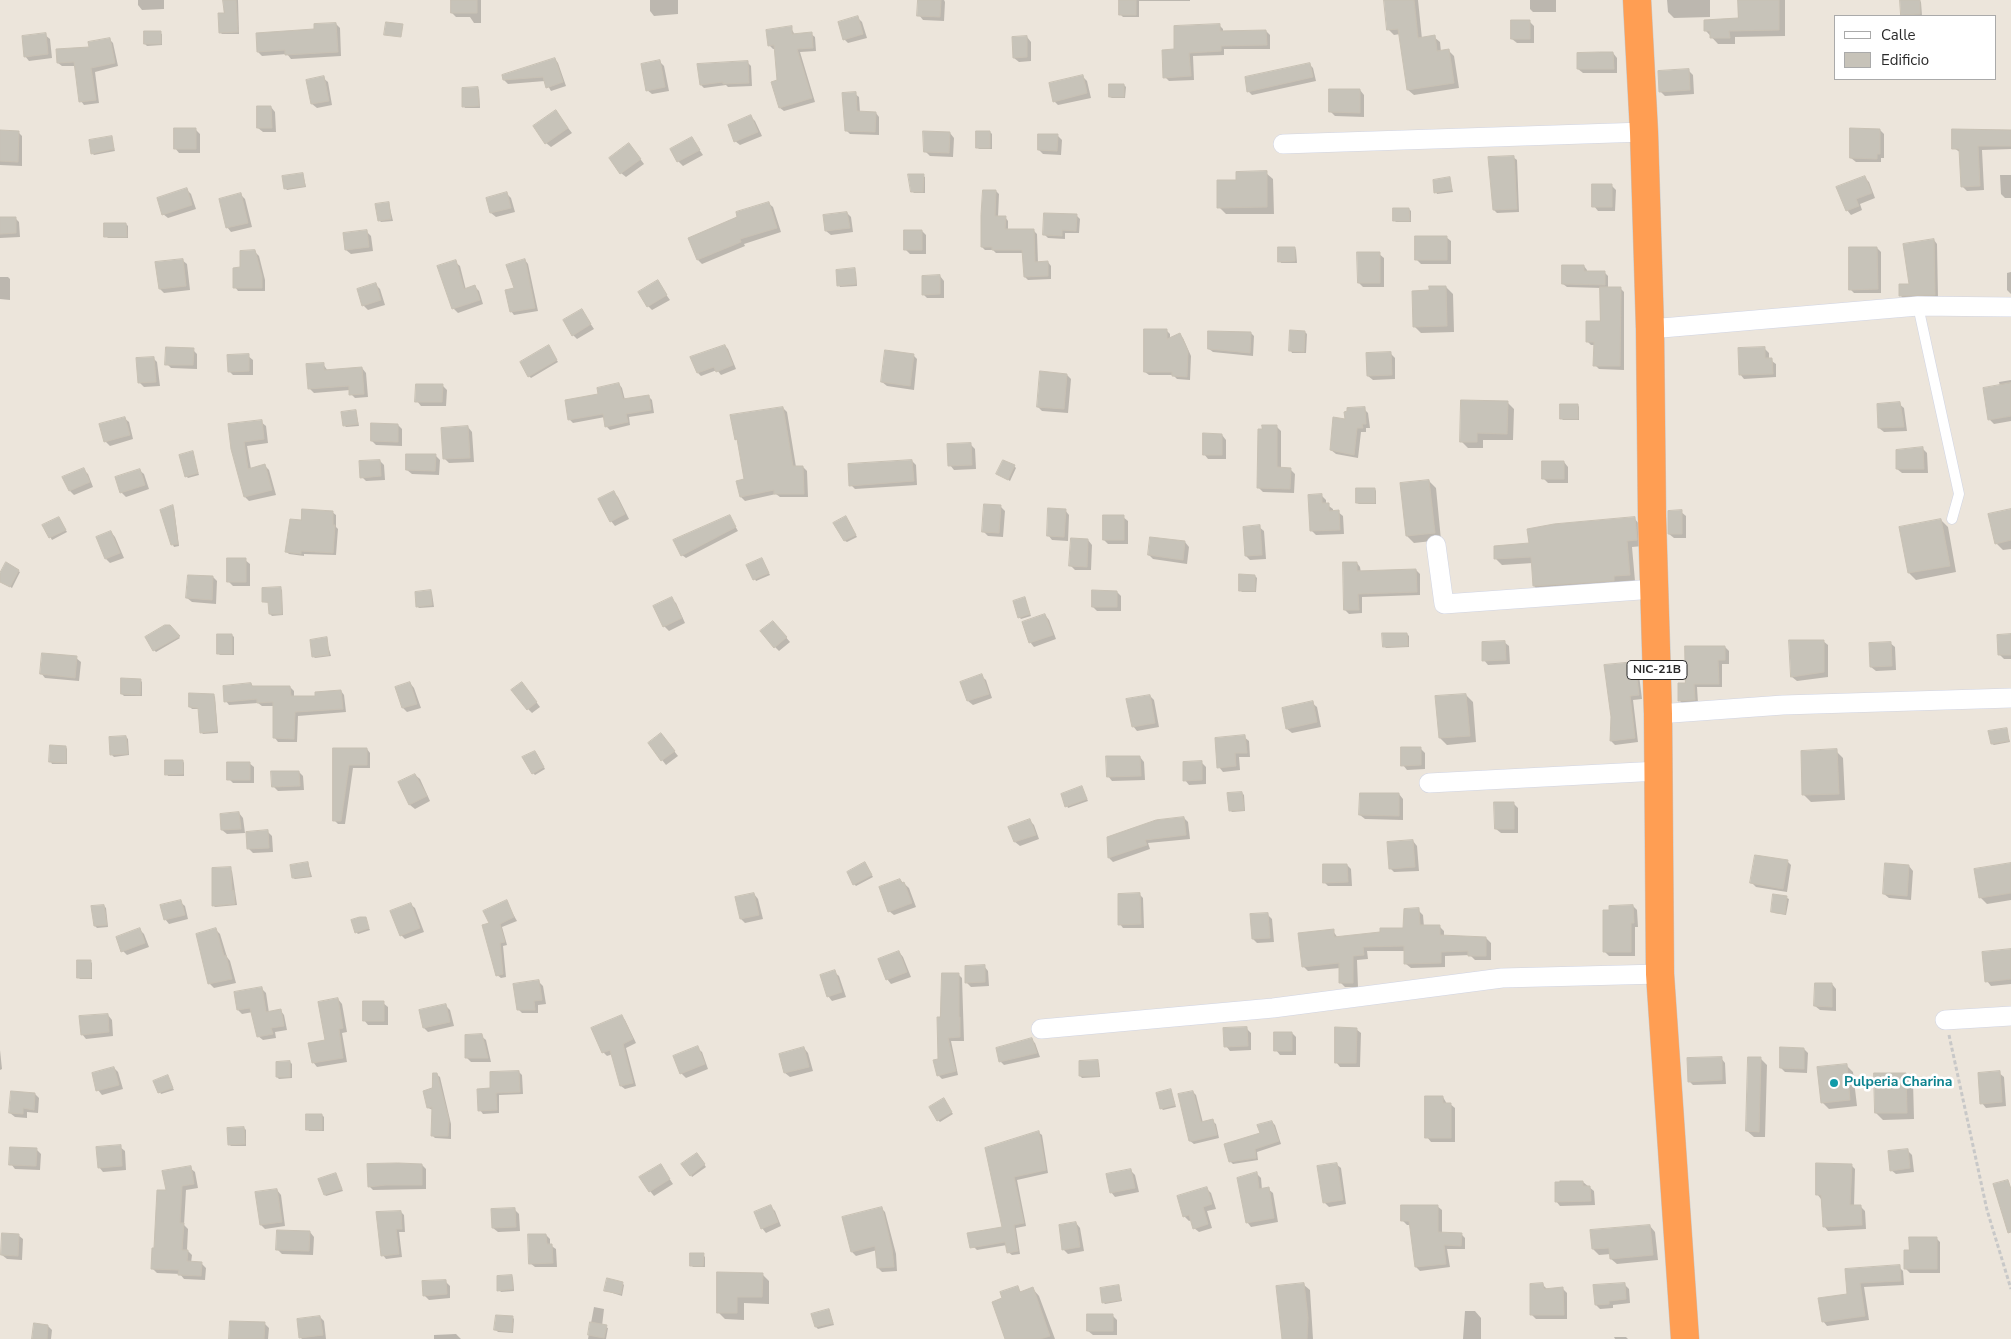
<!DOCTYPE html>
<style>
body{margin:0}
#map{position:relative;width:2011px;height:1339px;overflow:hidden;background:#ece5db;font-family:"Nunito Sans",sans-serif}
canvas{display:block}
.legend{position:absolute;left:1834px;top:15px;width:162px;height:65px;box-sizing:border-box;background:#fff;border:1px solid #aaa;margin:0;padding:6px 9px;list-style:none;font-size:15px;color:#2a2a2a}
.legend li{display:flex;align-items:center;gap:10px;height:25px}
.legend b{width:25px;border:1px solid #aaa}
</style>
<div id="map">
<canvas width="2011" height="1339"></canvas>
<ul class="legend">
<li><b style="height:6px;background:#fff"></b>Calle</li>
<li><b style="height:14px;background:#c7c3b9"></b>Edificio</li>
</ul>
</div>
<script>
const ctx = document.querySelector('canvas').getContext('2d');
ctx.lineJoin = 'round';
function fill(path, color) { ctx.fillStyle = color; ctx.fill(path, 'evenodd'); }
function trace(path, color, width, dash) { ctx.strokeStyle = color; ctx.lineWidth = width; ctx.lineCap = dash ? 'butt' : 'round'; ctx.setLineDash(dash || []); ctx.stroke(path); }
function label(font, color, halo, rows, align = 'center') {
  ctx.font = font + ' "Nunito Sans",sans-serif'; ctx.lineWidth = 5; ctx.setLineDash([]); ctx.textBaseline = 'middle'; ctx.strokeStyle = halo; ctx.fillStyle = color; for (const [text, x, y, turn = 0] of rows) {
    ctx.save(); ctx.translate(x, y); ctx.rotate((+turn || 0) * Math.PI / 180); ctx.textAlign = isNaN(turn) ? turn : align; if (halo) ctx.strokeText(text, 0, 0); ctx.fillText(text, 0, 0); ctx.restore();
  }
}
fill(new Path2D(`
 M 138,0 L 164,0 L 164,9 L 142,10 L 138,5 Z
 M 225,0 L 238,0 L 239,34 L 222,34 L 220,32 L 225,14 Z
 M 452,0 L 481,0 L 481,23 L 474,23 L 470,17 L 456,17 L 452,13 Z
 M 650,0 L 678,0 L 678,14 L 654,16 L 650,11 Z
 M 919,0 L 944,0 L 945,2 L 944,21 L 923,20 L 919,15 Z
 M 1120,0 L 1190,0 L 1190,1 L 1139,1 L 1139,17 L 1123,17 L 1120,14 Z
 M 1386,0 L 1418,0 L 1422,39 L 1434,37 L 1440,42 L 1441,52 L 1448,50 L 1454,56 L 1459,88 L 1414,95 L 1408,90 L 1400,34 L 1394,35 L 1388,29 Z
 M 1530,0 L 1556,0 L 1556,12 L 1533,12 L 1530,9 Z
 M 1667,0 L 1710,0 L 1710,17 L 1674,18 L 1668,12 Z
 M 1739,0 L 1785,0 L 1785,36 L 1735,37 L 1735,44 L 1718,44 L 1706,31 L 1739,19 Z
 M 1919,0 L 1921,2 L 1922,16 L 1902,15 Z
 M 858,18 L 862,22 L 867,38 L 848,43 L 844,39 Z
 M 1529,21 L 1534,26 L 1534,43 L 1517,43 L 1512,39 Z
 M 336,24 L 340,28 L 341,56 L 291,59 L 287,54 L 262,56 L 258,52 L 316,30 Z
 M 1219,25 L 1223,29 L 1223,32 L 1266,31 L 1270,35 L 1270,49 L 1224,49 L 1224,55 L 1193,56 L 1194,80 L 1169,81 L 1165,77 L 1175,50 Z
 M 791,28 L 795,35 L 811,34 L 815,37 L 816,51 L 800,52 L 815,102 L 784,111 L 780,108 L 772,83 L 778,81 L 776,49 L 773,49 L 769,45 Z
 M 160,33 L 162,34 L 162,45 L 147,46 L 145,44 Z
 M 45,35 L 50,39 L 52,58 L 29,61 L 25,56 Z
 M 1027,37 L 1031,42 L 1031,61 L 1019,62 L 1014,58 Z
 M 109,39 L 113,43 L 118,66 L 95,72 L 99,103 L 84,105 L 81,101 L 76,66 L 62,66 L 58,63 Z
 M 1613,53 L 1617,58 L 1617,73 L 1583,73 L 1578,69 Z
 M 555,59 L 558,63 L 566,86 L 551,91 L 545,81 L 508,84 L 504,80 Z
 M 660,62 L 664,66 L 669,91 L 652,94 L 647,90 Z
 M 747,62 L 751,66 L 752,86 L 728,87 L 726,85 L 704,88 L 701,85 Z
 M 1309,64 L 1313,68 L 1316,81 L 1252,95 L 1248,91 Z
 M 1689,71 L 1693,75 L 1694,94 L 1665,96 L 1660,91 Z
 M 1083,77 L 1087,81 L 1091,98 L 1058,105 L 1054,101 Z
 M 323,78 L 328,82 L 332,105 L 317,108 L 312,104 Z
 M 1124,85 L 1126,87 L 1125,98 L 1112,98 L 1110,97 Z
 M 478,89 L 479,90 L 480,108 L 465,108 L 464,106 Z
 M 1360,90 L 1364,95 L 1364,117 L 1335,116 L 1330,111 Z
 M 855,94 L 859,97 L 860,112 L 876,113 L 879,117 L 879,135 L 850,134 L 846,130 Z
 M 271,107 L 275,112 L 276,132 L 263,132 L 258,128 Z
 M 556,112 L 572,133 L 551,147 L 546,143 Z
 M 751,117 L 755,121 L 762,136 L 740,145 L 735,141 Z
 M 195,129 L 200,134 L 200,153 L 179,153 L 175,148 Z
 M 1880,130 L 1884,134 L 1884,158 L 1881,158 L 1881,162 L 1856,162 L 1851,158 Z
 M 0,131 L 18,132 L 22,136 L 22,166 L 0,165 Z
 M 2011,131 L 2011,149 L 1982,150 L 1984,190 L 1967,191 L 1962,186 L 1961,153 L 1954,148 Z
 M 990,132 L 992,134 L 992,149 L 979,149 L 977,147 Z
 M 950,133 L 954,138 L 953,157 L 930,156 L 925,151 Z
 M 1058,136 L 1062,140 L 1061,155 L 1043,154 L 1039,150 Z
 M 111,137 L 115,151 L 94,155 L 92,153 Z
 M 692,139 L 703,155 L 683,166 L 678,161 Z
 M 633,149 L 644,164 L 626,177 L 621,173 Z
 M 1513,157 L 1517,160 L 1519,212 L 1497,213 L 1494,210 Z
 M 1266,173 L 1273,179 L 1274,214 L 1226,214 L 1219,207 L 1237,182 Z
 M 303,174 L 306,187 L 287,190 L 285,188 Z
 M 2000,175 L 2011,175 L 2011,198 L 2005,198 L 2001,194 Z
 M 923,176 L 925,177 L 925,193 L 914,193 L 912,191 Z
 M 1864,177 L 1869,182 L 1875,198 L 1860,204 L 1862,210 L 1851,215 L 1847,210 Z
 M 1449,178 L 1453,192 L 1437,194 L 1436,192 Z
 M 1611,185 L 1616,190 L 1615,211 L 1598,211 L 1594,206 Z
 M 187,190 L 191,194 L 196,209 L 168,218 L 163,214 Z
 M 996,191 L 999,194 L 998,217 L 1005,217 L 1008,221 L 1008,230 L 1034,231 L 1037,234 L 1038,263 L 1048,262 L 1051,266 L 1051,279 L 1028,280 L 1025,277 L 1023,253 L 996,253 L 993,250 L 985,250 L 982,247 Z
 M 507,194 L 511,198 L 515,212 L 496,217 L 491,213 L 488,199 Z
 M 241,195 L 245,199 L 252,227 L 231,232 L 227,227 Z
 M 768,203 L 773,207 L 781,232 L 744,244 L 745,246 L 702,264 L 698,260 L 689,239 Z
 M 389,204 L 393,221 L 381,222 L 379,220 Z
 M 1409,209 L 1411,211 L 1411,222 L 1396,222 L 1394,220 Z
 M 847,213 L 851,217 L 853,232 L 831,235 L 826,231 Z
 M 1076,215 L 1080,219 L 1079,233 L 1065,233 L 1065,239 L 1048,238 L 1045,235 Z
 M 0,218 L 15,218 L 19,222 L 20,237 L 0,238 Z
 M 126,224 L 128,226 L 128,238 L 108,238 L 106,236 Z
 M 366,231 L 371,236 L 373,251 L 351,254 L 346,250 Z
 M 922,231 L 926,235 L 926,254 L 910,254 L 905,249 Z
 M 1446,237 L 1451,241 L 1451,264 L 1421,264 L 1417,260 Z
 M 1934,240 L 1937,244 L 1938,298 L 1904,299 L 1901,296 L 1911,285 Z
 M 1295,248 L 1296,250 L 1297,263 L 1281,263 L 1280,261 Z
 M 1877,248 L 1881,252 L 1881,293 L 1854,293 L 1850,289 Z
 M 255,252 L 259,256 L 265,280 L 265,291 L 238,291 L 235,287 L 241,269 Z
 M 1379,254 L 1384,258 L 1384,287 L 1363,287 L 1359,283 Z
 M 182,260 L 187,264 L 190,290 L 164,293 L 160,289 Z
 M 525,260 L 528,264 L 538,311 L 514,315 L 511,311 Z
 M 455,262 L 460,266 L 466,290 L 475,287 L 479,291 L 483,304 L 458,313 L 454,309 L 439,266 Z
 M 1584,266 L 1587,270 L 1587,273 L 1604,272 L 1608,276 L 1608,288 L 1620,288 L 1624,292 L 1624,370 L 1599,369 L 1595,365 L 1595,345 L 1591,345 L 1587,341 L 1602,322 L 1602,288 L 1567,287 L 1563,284 Z
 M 854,270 L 856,272 L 857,286 L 840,287 L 839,285 Z
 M 2011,272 L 2011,294 L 2007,290 L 2007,273 Z
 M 940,276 L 944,281 L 944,298 L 927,298 L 923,294 Z
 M 0,277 L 8,277 L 10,279 L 10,300 L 0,299 Z
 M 657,282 L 670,300 L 652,310 L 648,306 Z
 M 376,285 L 380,289 L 385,305 L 368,310 L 363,305 Z
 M 1446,287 L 1453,294 L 1454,332 L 1421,333 L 1414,326 L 1430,291 Z
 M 582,311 L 594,329 L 577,339 L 573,335 Z
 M 1166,330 L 1170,334 L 1170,339 L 1180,335 L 1183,338 L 1191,356 L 1190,380 L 1177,379 L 1173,375 L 1149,375 L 1145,372 Z
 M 1292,332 L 1305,332 L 1307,334 L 1306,353 L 1292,353 L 1291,351 Z
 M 1251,333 L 1254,336 L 1253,356 L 1213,352 L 1209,349 Z
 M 725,346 L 728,349 L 736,369 L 721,375 L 717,370 L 701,376 L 698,373 Z
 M 1764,348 L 1769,353 L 1769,359 L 1776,364 L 1776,377 L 1744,379 L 1740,374 Z
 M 550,349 L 558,362 L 531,378 L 529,376 Z
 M 193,350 L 197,354 L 197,369 L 171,368 L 167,364 Z
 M 1391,354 L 1395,358 L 1395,379 L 1373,380 L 1368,376 Z
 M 913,355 L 917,359 L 914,390 L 887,386 L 882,382 Z
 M 248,356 L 253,360 L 253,375 L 233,375 L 229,371 Z
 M 153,358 L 157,362 L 160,386 L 144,387 L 140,383 Z
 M 323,364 L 328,371 L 362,368 L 366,373 L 368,397 L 355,398 L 351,394 L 350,390 L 314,393 L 310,389 Z
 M 1067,375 L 1071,379 L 1068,413 L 1042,411 L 1038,407 Z
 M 2011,380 L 2011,421 L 1994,424 L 1990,420 L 2000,386 L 1999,382 Z
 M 619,384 L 622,388 L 625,400 L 648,396 L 652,400 L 654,413 L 629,417 L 630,425 L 610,430 L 606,426 L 605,417 L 573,423 L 569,419 L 600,395 Z
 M 442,385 L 447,390 L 446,406 L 421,406 L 417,401 Z
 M 1507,402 L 1514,409 L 1513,440 L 1483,440 L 1483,448 L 1468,448 L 1461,441 Z
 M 1899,404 L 1904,408 L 1907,431 L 1884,432 L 1879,428 Z
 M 1578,405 L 1579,407 L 1579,420 L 1563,420 L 1561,418 Z
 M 783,408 L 787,412 L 796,467 L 803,467 L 807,471 L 808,497 L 780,497 L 776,494 L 745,501 L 741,497 L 745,480 L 739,442 L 736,439 Z
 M 1364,409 L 1368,413 L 1370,428 L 1366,428 L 1366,432 L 1361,432 L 1358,458 L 1336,454 L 1331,450 L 1346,420 Z
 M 356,412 L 359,426 L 346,427 L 345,426 Z
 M 124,418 L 129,422 L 133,439 L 110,446 L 105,441 Z
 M 261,422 L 266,426 L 268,443 L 247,446 L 251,469 L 265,466 L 269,470 L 276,495 L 249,501 L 245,497 L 233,449 Z
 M 398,425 L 402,429 L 402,446 L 376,445 L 372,441 Z
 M 1276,426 L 1281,431 L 1281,469 L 1290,469 L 1295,474 L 1294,493 L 1263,492 L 1258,487 Z
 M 468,427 L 472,432 L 474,462 L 449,463 L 444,458 Z
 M 1222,435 L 1226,440 L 1226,459 L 1208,459 L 1204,454 Z
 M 971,445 L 975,449 L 976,469 L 954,470 L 950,465 Z
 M 1923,449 L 1927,453 L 1928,473 L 1902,473 L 1897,469 Z
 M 192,453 L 199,475 L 188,478 L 186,476 Z
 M 435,455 L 440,460 L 439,475 L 412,474 L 407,470 Z
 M 380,461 L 384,465 L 385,480 L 366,481 L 362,477 Z
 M 912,461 L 916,465 L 917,485 L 855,489 L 851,485 Z
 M 1564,462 L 1568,467 L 1568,483 L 1548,483 L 1544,479 Z
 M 1014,466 L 1016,468 L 1010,481 L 998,474 Z
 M 83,469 L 88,474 L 93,487 L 74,495 L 70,491 Z
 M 139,470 L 144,474 L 149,489 L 126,497 L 121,492 Z
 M 1429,481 L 1436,488 L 1441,540 L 1414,543 L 1407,536 Z
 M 1375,489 L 1376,491 L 1376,504 L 1359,504 L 1357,503 Z
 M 614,493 L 618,497 L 629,519 L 615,526 L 611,521 Z
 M 1322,496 L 1326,500 L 1326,504 L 1333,509 L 1333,512 L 1338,512 L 1343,516 L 1344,534 L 1316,535 L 1312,531 Z
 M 1000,506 L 1005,511 L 1003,537 L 988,536 L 983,531 Z
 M 173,507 L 174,508 L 179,546 L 174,547 L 173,545 Z
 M 1065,510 L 1069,515 L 1068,541 L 1052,540 L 1048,535 Z
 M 2011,510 L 2011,549 L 2003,550 L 1996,543 Z
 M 332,512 L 336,515 L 336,527 L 338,529 L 336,555 L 304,554 L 304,556 L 289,554 L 286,551 L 303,521 Z
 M 1681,512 L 1686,516 L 1686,538 L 1674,538 L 1669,534 Z
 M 729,516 L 738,531 L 686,558 L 682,555 Z
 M 1123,517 L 1128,521 L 1128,544 L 1108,544 L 1104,540 Z
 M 1634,518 L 1640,525 L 1643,546 L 1632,547 L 1635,581 L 1540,592 L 1534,586 L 1533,563 L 1502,565 L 1496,559 L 1531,544 Z
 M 847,519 L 857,537 L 847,542 L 845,541 Z
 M 60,520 L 67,532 L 52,540 L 44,526 Z
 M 1941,520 L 1948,527 L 1956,572 L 1916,580 L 1909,573 Z
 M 1259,527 L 1264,531 L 1266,559 L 1250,560 L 1246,556 Z
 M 111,532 L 115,537 L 124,558 L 110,563 L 106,559 Z
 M 1088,540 L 1092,545 L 1091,570 L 1075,570 L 1070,565 Z
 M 1185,542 L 1189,547 L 1187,564 L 1153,559 L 1149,555 Z
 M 762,559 L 770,575 L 756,581 L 748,566 Z
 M 245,560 L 250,564 L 250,586 L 233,586 L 229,582 Z
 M 1357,563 L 1360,567 L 1361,573 L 1416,570 L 1420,574 L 1420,595 L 1362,597 L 1362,613 L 1349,614 L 1345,610 Z
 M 6,564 L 20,572 L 12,588 L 0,581 L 0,576 Z
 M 1255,576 L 1257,578 L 1256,592 L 1242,592 L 1240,590 Z
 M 213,577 L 217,581 L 216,604 L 192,602 L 187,598 Z
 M 281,589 L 282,590 L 283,615 L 272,616 L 270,614 L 270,603 L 263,602 Z
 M 431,591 L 432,593 L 434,607 L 419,608 L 417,606 Z
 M 1117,592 L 1121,596 L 1121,611 L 1097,611 L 1093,607 Z
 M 671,599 L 676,603 L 685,623 L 669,631 L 664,626 Z
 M 1025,599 L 1031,616 L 1021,619 L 1019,617 Z
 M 1045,615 L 1049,620 L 1056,639 L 1034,647 L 1030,642 Z
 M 169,627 L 180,638 L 156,652 L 154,650 Z
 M 777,627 L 790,642 L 779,651 L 775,647 Z
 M 1407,634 L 1409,636 L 1409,647 L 1386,648 L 1384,646 Z
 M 232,635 L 234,637 L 234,655 L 220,655 L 218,653 Z
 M 2011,635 L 2011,659 L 2004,659 L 2000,655 Z
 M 326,639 L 331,656 L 315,658 L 313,656 Z
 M 1823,641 L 1828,645 L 1828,677 L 1797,681 L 1792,677 Z
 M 1504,642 L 1509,646 L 1510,664 L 1488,665 L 1484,660 Z
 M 1890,643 L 1895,647 L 1896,670 L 1876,671 L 1871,667 Z
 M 1725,647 L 1729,651 L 1729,664 L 1722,664 L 1722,687 L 1697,687 L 1698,703 L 1684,705 L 1680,701 L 1687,684 Z
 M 76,658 L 81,662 L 79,681 L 45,678 L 41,673 Z
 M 1634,663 L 1638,667 L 1642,699 L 1633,700 L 1638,742 L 1615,745 L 1611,741 Z
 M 981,676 L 986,680 L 992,698 L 973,705 L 968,701 L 962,683 Z
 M 140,680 L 142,682 L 142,696 L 124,696 L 122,694 Z
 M 410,683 L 414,688 L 421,708 L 407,712 L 403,708 Z
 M 251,684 L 254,688 L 290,687 L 294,691 L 294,697 L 316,697 L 341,691 L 344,695 L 346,712 L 298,716 L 297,742 L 278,742 L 275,738 L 275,706 L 262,706 L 258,703 L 229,705 L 226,701 Z
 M 526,688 L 540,707 L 532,713 L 528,709 Z
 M 213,695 L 215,697 L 218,733 L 203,734 L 201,732 L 200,709 L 192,709 L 190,707 Z
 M 1466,695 L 1473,702 L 1476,742 L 1447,745 L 1440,738 L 1436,698 Z
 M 1150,696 L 1154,700 L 1159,727 L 1137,731 L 1133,726 Z
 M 1312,703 L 1317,707 L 1321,727 L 1292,733 L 1287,729 Z
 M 2006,729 L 2010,742 L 1994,745 L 1992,744 Z
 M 661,734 L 678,756 L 666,765 L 649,743 Z
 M 126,737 L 128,739 L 129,755 L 114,757 L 112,755 Z
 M 1244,737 L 1249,741 L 1250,757 L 1239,757 L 1240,770 L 1223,772 L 1219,767 Z
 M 66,747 L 67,749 L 67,764 L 52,764 L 51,762 Z
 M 1420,748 L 1425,753 L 1425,769 L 1407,770 L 1403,765 Z
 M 334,749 L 367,749 L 370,753 L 370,768 L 353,768 L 345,824 L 338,824 L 334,820 Z
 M 1836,751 L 1843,758 L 1845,800 L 1811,802 L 1804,795 Z
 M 537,754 L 545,769 L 535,775 L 533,773 Z
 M 1140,757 L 1144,762 L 1145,780 L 1112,781 L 1108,776 Z
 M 183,761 L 184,763 L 184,776 L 168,776 L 167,774 Z
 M 249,763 L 254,767 L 254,783 L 233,783 L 229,779 Z
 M 1202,763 L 1206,767 L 1206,784 L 1189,785 L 1185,780 Z
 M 299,772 L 303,776 L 304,790 L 278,791 L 273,786 Z
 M 415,775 L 420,779 L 430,801 L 415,809 L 410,805 L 399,783 Z
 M 1082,788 L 1088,801 L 1068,808 L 1062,795 Z
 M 1242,793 L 1244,795 L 1245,811 L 1232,812 L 1230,810 Z
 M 1399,794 L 1403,799 L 1403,820 L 1365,819 L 1360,815 Z
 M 1513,803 L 1518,808 L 1518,833 L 1501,833 L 1496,829 Z
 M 239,813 L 243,818 L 245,833 L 227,834 L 222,830 Z
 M 1184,818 L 1188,822 L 1190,839 L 1148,843 L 1150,849 L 1113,862 L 1109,858 L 1109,838 Z
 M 1030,821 L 1034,825 L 1039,839 L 1020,846 L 1015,842 L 1010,828 Z
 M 267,831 L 272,836 L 273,852 L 253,853 L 249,849 Z
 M 1413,841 L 1417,846 L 1419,871 L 1394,872 L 1390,868 Z
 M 1787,861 L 1791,865 L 1787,892 L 1756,887 L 1752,883 Z
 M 308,863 L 312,877 L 295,879 L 293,878 Z
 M 2011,864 L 2011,900 L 1987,904 L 1980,897 Z
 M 1347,865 L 1351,869 L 1352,886 L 1328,886 L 1324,882 Z
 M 867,866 L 873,877 L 856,886 L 854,884 Z
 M 1909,866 L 1913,871 L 1911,900 L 1889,898 L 1884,894 Z
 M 230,869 L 232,871 L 237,905 L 215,907 L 213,905 Z
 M 900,880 L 909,888 L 916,907 L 894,915 L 889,911 Z
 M 754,894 L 758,899 L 763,919 L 745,923 L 741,919 L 736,898 Z
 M 1139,894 L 1143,898 L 1144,928 L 1123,928 L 1120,924 Z
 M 1787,898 L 1789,899 L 1786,915 L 1774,913 L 1772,911 Z
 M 180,902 L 185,906 L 188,919 L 169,924 L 165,919 Z
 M 506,902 L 517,921 L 502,927 L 507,945 L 503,946 L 506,977 L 501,978 L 497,975 L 491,924 Z
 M 410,904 L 415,908 L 424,932 L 405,939 L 401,935 Z
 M 104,906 L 106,908 L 108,927 L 97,928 L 95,926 Z
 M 1633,906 L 1637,910 L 1638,927 L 1635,927 L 1635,956 L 1609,956 L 1605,952 L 1610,912 Z
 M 1418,910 L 1423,915 L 1424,927 L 1439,926 L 1444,931 L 1444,937 L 1486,938 L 1491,943 L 1491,960 L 1475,960 L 1470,955 L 1445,956 L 1445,967 L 1411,968 L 1406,964 L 1405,951 L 1367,951 L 1368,959 L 1357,960 L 1358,987 L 1345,987 L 1340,982 L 1340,968 L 1308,971 L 1303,966 L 1333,931 L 1338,938 L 1405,929 Z
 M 1267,914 L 1272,919 L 1274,942 L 1257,943 L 1253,939 Z
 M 365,919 L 370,930 L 358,934 L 356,932 Z
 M 140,930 L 144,934 L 149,947 L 127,955 L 123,951 Z
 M 216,930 L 220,934 L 227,957 L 230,961 L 236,983 L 214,988 L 210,984 L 197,935 Z
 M 2011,950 L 2011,984 L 1991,986 L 1987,981 Z
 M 899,952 L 903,957 L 911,977 L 891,984 L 887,979 Z
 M 90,961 L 92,963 L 92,979 L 80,979 L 78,977 Z
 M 984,966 L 988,971 L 989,986 L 971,987 L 967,983 Z
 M 834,972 L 839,976 L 846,997 L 832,1001 L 828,996 Z
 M 959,975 L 962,978 L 964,1041 L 951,1041 L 958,1075 L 942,1079 L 938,1075 L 942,1019 Z
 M 538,981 L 543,986 L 546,1004 L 538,1005 L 538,1013 L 522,1013 L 518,1009 Z
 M 1832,984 L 1836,989 L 1836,1011 L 1820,1010 L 1815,1006 Z
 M 262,989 L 266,993 L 269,1013 L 280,1010 L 284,1015 L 287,1030 L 275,1032 L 276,1038 L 263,1040 L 258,1036 L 253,1012 L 242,1014 L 238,1010 Z
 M 338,999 L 342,1004 L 347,1032 L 342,1033 L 347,1062 L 317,1067 L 313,1062 L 326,1041 Z
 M 383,1003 L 388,1007 L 388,1025 L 368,1025 L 364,1020 Z
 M 445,1005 L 450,1010 L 454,1026 L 428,1032 L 424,1028 L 420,1011 Z
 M 108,1015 L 112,1020 L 113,1036 L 86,1039 L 82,1034 Z
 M 621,1016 L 625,1020 L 636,1043 L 626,1048 L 636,1086 L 625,1089 L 621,1086 L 613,1054 L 607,1056 L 603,1052 Z
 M 1246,1028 L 1251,1033 L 1251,1050 L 1230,1051 L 1226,1046 Z
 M 1356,1029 L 1361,1033 L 1360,1067 L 1340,1067 L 1336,1062 Z
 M 1292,1033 L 1296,1037 L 1296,1055 L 1280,1055 L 1276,1050 Z
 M 481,1036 L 486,1040 L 491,1062 L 471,1062 L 467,1058 Z
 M 1032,1040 L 1035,1043 L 1040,1057 L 1004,1065 L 1000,1061 Z
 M 697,1048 L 702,1052 L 708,1069 L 686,1078 L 681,1073 Z
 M 804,1048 L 808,1053 L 813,1071 L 790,1077 L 785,1073 L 780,1055 Z
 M 1804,1049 L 1808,1053 L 1807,1073 L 1785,1072 L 1781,1068 Z
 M 0,1050 L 2,1069 L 0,1070 Z
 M 1721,1058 L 1725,1063 L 1726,1084 L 1693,1085 L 1689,1081 Z
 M 1761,1059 L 1767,1065 L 1765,1137 L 1754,1137 L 1747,1131 Z
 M 290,1062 L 292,1064 L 292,1078 L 279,1079 L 277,1077 Z
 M 1098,1062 L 1099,1064 L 1100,1077 L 1082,1078 L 1080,1076 Z
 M 1846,1065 L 1853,1072 L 1857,1106 L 1829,1109 L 1822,1102 Z
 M 114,1068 L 118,1072 L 123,1089 L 102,1095 L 98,1090 Z
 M 519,1072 L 522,1075 L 523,1094 L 499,1095 L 499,1113 L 483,1114 L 480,1110 L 491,1089 Z
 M 1999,1073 L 2004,1077 L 2006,1106 L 1986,1108 L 1982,1103 Z
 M 436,1074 L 440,1077 L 451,1124 L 451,1139 L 435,1138 L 432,1135 L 433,1110 L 428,1108 Z
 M 1906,1074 L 1913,1081 L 1914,1119 L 1883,1120 L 1876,1113 Z
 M 167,1077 L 174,1090 L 161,1094 L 155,1081 Z
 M 1171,1091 L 1176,1107 L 1163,1110 L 1161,1108 Z
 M 1193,1092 L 1196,1095 L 1203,1123 L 1212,1121 L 1216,1124 L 1219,1138 L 1194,1144 L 1190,1141 Z
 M 35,1094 L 39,1098 L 38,1113 L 27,1112 L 27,1118 L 15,1117 L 10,1113 Z
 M 1443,1097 L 1447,1104 L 1450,1104 L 1455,1108 L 1455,1142 L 1431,1142 L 1427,1137 Z
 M 945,1102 L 953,1114 L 940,1122 L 938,1120 Z
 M 322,1115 L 324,1117 L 324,1131 L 309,1131 L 308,1129 Z
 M 1272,1122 L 1275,1125 L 1281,1144 L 1257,1152 L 1258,1160 L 1233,1164 L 1230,1161 L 1261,1134 Z
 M 244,1128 L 246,1130 L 246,1146 L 231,1146 L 229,1144 Z
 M 1038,1132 L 1042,1135 L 1048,1173 L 1017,1180 L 1026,1226 L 1016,1228 L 1020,1254 L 1012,1255 L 1008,1252 L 1007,1245 L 977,1250 L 974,1247 L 1003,1228 L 987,1149 Z
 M 120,1147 L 125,1151 L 126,1170 L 103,1172 L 99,1167 Z
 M 36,1149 L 41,1154 L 40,1170 L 15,1169 L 11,1164 Z
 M 1908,1151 L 1912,1155 L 1914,1172 L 1896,1174 L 1891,1170 Z
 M 698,1156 L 706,1167 L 692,1177 L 691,1175 Z
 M 1336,1164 L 1341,1168 L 1346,1204 L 1329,1207 L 1324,1202 Z
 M 422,1165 L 426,1169 L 426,1189 L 373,1190 L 369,1186 Z
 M 1851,1165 L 1855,1169 L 1854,1206 L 1860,1206 L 1865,1211 L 1866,1229 L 1828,1231 L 1824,1226 L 1821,1199 L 1817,1194 Z
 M 661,1166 L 673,1184 L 654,1196 L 650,1191 Z
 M 190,1168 L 195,1172 L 198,1188 L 186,1190 L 184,1225 L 188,1229 L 187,1250 L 192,1255 L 191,1263 L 201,1263 L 206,1268 L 205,1280 L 184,1279 L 180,1274 L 157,1273 L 152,1268 L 167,1192 Z
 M 1131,1171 L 1135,1175 L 1139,1192 L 1115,1197 L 1111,1192 Z
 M 1257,1174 L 1261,1178 L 1262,1190 L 1268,1189 L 1273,1193 L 1278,1222 L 1251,1227 L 1247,1222 Z
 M 336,1175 L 343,1191 L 326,1196 L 325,1195 Z
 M 1583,1182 L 1594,1191 L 1595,1205 L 1560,1206 L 1556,1201 Z
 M 1206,1188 L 1211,1193 L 1216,1209 L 1207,1211 L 1212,1228 L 1199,1232 L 1194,1228 L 1192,1220 L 1189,1221 L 1184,1216 Z
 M 277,1190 L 281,1195 L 285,1226 L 265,1229 L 261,1225 Z
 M 1437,1206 L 1442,1210 L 1442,1234 L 1461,1234 L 1465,1238 L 1465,1249 L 1447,1249 L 1450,1267 L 1420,1271 L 1416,1267 L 1411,1225 L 1407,1225 L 1403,1221 Z
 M 771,1207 L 775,1211 L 781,1226 L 766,1233 L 762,1228 Z
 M 881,1208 L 885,1212 L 896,1254 L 897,1271 L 882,1272 L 878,1268 L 877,1250 L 856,1256 L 852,1252 Z
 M 515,1210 L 519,1214 L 520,1231 L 498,1232 L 493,1228 Z
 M 401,1212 L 404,1215 L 405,1232 L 399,1232 L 402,1257 L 386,1259 L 383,1255 Z
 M 1076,1223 L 1080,1228 L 1084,1251 L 1068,1254 L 1063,1249 Z
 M 1650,1226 L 1655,1232 L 1658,1260 L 1617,1264 L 1611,1259 L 1611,1254 L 1599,1255 L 1593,1249 Z
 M 310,1232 L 314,1237 L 313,1255 L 282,1254 L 277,1249 Z
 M 18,1235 L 23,1239 L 22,1260 L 7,1259 L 2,1255 Z
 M 546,1235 L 550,1239 L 550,1245 L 556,1249 L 557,1267 L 535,1267 L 530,1263 Z
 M 1936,1238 L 1940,1242 L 1940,1273 L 1910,1273 L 1905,1268 L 1910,1251 Z
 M 703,1255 L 705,1257 L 705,1267 L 693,1267 L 691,1265 Z
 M 1899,1267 L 1903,1271 L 1904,1285 L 1864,1287 L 1869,1320 L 1827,1326 L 1823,1321 L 1848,1295 L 1847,1270 Z
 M 762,1274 L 769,1281 L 769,1304 L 744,1303 L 744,1320 L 725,1319 L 718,1312 Z
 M 512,1276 L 513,1278 L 514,1291 L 501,1292 L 499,1290 Z
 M 445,1281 L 450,1286 L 450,1298 L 429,1300 L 424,1295 Z
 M 622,1283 L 624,1285 L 622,1296 L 606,1291 Z
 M 1624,1284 L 1629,1289 L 1630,1303 L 1613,1305 L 1613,1308 L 1600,1309 L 1596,1305 Z
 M 1304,1285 L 1310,1290 L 1313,1339 L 1283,1339 Z
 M 1543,1285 L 1548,1290 L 1563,1289 L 1567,1293 L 1567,1319 L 1536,1319 L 1531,1314 Z
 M 1119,1287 L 1122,1301 L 1105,1304 L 1103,1302 Z
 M 1017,1288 L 1022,1293 L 1033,1289 L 1039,1296 L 1055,1339 L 1006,1339 L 1004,1299 Z
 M 594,1307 L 604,1309 L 602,1326 L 608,1328 L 606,1339 L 588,1339 Z
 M 829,1310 L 834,1325 L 818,1329 L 816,1327 Z
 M 1465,1311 L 1475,1311 L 1481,1318 L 1481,1339 L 1463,1339 Z
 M 1112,1315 L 1117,1320 L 1117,1335 L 1093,1335 L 1088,1331 Z
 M 320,1317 L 324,1321 L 326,1339 L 302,1339 L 300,1337 Z
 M 513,1318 L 514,1319 L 513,1333 L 498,1332 L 496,1330 Z
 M 264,1323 L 269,1328 L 268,1339 L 231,1339 Z
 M 48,1326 L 52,1330 L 51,1339 L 33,1339 Z
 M 456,1334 L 461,1339 L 434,1339 L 434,1335 Z
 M 1614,1337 L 1626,1337 L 1628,1339 L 1615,1339 Z`), '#0003');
const building = new Path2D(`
 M 223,0 L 236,0 L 238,32 L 219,33 L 218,13 L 224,13 Z
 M 451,0 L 477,0 L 477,13 L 451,13 Z
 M 918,0 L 941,0 L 940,17 L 917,16 Z
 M 1119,0 L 1136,0 L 1136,15 L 1119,15 Z
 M 1384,0 L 1414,0 L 1418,38 L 1435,35 L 1437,51 L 1449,49 L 1454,83 L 1407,90 L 1398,29 L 1387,30 Z
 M 1738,0 L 1779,0 L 1779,30 L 1729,31 L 1730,38 L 1710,38 L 1710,31 L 1704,31 L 1704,20 L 1738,18 Z
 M 1900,0 L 1920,0 L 1920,14 L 1901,15 Z
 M 858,16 L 863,34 L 843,40 L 838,22 Z
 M 1511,20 L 1530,20 L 1530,39 L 1511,39 Z
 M 386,22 L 403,24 L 401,37 L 384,35 Z
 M 336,23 L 338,52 L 285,55 L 285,50 L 257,52 L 256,33 L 314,29 L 314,24 Z
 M 1220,24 L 1220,31 L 1266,30 L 1267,45 L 1221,46 L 1221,51 L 1189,53 L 1191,76 L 1163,78 L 1162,50 L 1174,49 L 1174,26 Z
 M 792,26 L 792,34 L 812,32 L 813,48 L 797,49 L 812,98 L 779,108 L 771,82 L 777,80 L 774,45 L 768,46 L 766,30 Z
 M 144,31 L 161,31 L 161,44 L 144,44 Z
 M 46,33 L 48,54 L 24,57 L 22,36 Z
 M 1027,36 L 1027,57 L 1013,58 L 1012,37 Z
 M 110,38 L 115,63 L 91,68 L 96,100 L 79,102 L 74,62 L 57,63 L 56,49 L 89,47 L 88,42 Z
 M 1600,52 L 1613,52 L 1614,69 L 1577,69 L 1577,53 Z
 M 555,58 L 563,82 L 546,88 L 543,77 L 503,80 L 502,75 Z
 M 660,60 L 665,87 L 646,91 L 641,64 Z
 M 748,61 L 749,83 L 723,84 L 723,82 L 700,85 L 697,64 Z
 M 1310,63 L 1313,77 L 1247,92 L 1245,77 Z
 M 1689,69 L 1690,90 L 1659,92 L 1658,71 Z
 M 1083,75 L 1087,93 L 1053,102 L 1049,83 Z
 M 324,76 L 329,101 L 311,104 L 306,80 Z
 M 1109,84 L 1124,84 L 1124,97 L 1109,97 Z
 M 478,87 L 479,106 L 462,107 L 462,88 Z
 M 1329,89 L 1360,89 L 1360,113 L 1329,112 Z
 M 856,92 L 857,111 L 876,112 L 875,132 L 845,131 L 842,93 Z
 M 257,106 L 271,106 L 272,128 L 257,128 Z
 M 556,110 L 568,128 L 545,144 L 533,126 Z
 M 751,115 L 758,132 L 734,142 L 728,125 Z
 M 174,128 L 196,128 L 196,149 L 174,149 Z
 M 1850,128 L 1880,129 L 1880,154 L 1877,154 L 1877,159 L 1850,158 Z
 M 1952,129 L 2011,130 L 2011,146 L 1978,146 L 1980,186 L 1961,187 L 1959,149 L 1952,149 Z
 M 0,130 L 19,131 L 18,162 L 0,161 Z
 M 923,131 L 950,132 L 949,153 L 924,152 Z
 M 976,131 L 990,131 L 990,148 L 976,148 Z
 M 1038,134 L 1058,134 L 1057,151 L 1038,150 Z
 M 112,136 L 114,149 L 91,154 L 89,140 Z
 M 692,137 L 700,150 L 677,162 L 670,149 Z
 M 629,143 L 641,159 L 620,174 L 609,158 Z
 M 1514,156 L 1517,209 L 1493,210 L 1488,157 Z
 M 1267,171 L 1267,207 L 1217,208 L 1217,180 L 1236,180 L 1236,172 Z
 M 303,173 L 305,186 L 284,189 L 282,176 Z
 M 908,174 L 924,174 L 923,192 L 911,192 Z
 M 1865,176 L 1872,193 L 1856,199 L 1859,206 L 1846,211 L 1836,187 Z
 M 1450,177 L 1452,190 L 1434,193 L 1433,180 Z
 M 1592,184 L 1612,184 L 1612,207 L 1592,207 Z
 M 187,188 L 192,205 L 162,215 L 157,198 Z
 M 983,190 L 996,190 L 995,216 L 1006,216 L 1005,229 L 1034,229 L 1035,262 L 1048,261 L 1048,276 L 1024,277 L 1022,250 L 992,250 L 992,247 L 981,247 L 981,215 Z
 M 507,192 L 511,208 L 490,213 L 486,198 Z
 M 241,193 L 248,223 L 226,228 L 219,199 Z
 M 389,202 L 391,219 L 378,221 L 375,204 Z
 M 769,202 L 777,228 L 740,239 L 741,242 L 697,260 L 688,238 L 737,217 L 736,212 Z
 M 1393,208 L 1409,208 L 1410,221 L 1393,221 Z
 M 847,212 L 850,228 L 825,231 L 823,215 Z
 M 1044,213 L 1077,214 L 1076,231 L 1062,230 L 1062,236 L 1043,235 Z
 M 0,217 L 16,217 L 16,233 L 0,234 Z
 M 104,223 L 126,223 L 127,237 L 104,237 Z
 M 367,230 L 369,247 L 345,250 L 343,233 Z
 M 904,230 L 922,230 L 922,250 L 904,250 Z
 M 1415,236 L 1447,236 L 1447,260 L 1415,260 Z
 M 1934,239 L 1935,295 L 1899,296 L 1899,284 L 1909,284 L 1903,244 Z
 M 1278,247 L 1295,247 L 1295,261 L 1278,262 Z
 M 1849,247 L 1877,247 L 1878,289 L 1849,290 Z
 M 255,250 L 262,276 L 262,288 L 233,288 L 233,268 L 240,267 L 240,251 Z
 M 1357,252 L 1380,252 L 1380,283 L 1358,283 Z
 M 183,259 L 186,286 L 159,289 L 155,262 Z
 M 525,259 L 535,308 L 510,312 L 505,290 L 514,288 L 506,265 Z
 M 456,260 L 464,289 L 475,285 L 480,300 L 452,309 L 437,266 Z
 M 1562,265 L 1584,265 L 1584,271 L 1605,271 L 1605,285 L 1562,284 Z
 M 855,268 L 856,284 L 837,286 L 836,270 Z
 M 940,275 L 940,294 L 922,295 L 922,276 Z
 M 658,280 L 667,295 L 647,307 L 638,292 Z
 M 376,283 L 381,300 L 362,306 L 357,289 Z
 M 1429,286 L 1446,286 L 1447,326 L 1413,327 L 1412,291 L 1429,290 Z
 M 1600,287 L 1621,287 L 1620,366 L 1593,366 L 1594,342 L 1586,342 L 1586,321 L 1600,321 Z
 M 582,309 L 591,324 L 572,336 L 563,320 Z
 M 1144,329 L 1167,329 L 1167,339 L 1180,333 L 1188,351 L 1187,377 L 1172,376 L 1172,372 L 1144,372 Z
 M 1290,330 L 1305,331 L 1304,352 L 1289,351 Z
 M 1208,331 L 1251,332 L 1250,353 L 1208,349 Z
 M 549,345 L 557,360 L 528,377 L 520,362 Z
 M 725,345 L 733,365 L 716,372 L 714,367 L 697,373 L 690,357 Z
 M 166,347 L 194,348 L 193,365 L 165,365 Z
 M 1765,347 L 1765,358 L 1772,358 L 1773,374 L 1739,375 L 1738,348 Z
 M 885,350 L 914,354 L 910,386 L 881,382 Z
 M 1391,352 L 1392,375 L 1367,376 L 1366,353 Z
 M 249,354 L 249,371 L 228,372 L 227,355 Z
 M 154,357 L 156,382 L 138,383 L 136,358 Z
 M 324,363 L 324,370 L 362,367 L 364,394 L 349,395 L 349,386 L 308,389 L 306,364 Z
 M 1040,371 L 1067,374 L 1064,409 L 1037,407 Z
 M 619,383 L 623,399 L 649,395 L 651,410 L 626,414 L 628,422 L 605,427 L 603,414 L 568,420 L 565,400 L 598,394 L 597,388 Z
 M 2011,383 L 2011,416 L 1988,420 L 1983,388 Z
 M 416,384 L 443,384 L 442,402 L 415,402 Z
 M 1461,400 L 1508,401 L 1507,434 L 1477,433 L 1477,442 L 1460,442 Z
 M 1900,402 L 1904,427 L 1878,428 L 1877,404 Z
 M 1560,404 L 1578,404 L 1578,419 L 1560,419 Z
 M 783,407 L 793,466 L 803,466 L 804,494 L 774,494 L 774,490 L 740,497 L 736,481 L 744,479 L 737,439 L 735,440 L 730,415 Z
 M 1365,407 L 1366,424 L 1362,424 L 1363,428 L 1357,428 L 1354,455 L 1330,450 L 1333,417 L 1345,419 L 1344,412 L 1347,411 L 1347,408 Z
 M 356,410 L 358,424 L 343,426 L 341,412 Z
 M 125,417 L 130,435 L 104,442 L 99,424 Z
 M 262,420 L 264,439 L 244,442 L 248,469 L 265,464 L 272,490 L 244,497 L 231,449 L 228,424 Z
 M 371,423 L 398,424 L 398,442 L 371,441 Z
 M 1262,425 L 1277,425 L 1277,467 L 1291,468 L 1290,489 L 1257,488 L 1258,429 L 1262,429 Z
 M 468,426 L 470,458 L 443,459 L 441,428 Z
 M 1203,433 L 1222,434 L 1222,455 L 1203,455 Z
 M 971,443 L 972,465 L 948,466 L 947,444 Z
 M 1923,447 L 1924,469 L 1896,469 L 1896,450 Z
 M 193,451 L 198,473 L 185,477 L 179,455 Z
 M 406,454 L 436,454 L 435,471 L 406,470 Z
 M 380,460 L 381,476 L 360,478 L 359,461 Z
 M 912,460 L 914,481 L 849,486 L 848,464 Z
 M 1003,460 L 1015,465 L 1008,480 L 996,474 Z
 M 1542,461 L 1564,461 L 1564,479 L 1542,479 Z
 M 84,468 L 90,482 L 69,491 L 62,477 Z
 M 140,469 L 145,485 L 120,493 L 115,477 Z
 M 1429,480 L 1435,533 L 1406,536 L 1400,483 Z
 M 1356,488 L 1375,488 L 1375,503 L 1356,503 Z
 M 614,491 L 625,514 L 610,522 L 598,499 Z
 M 1322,494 L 1322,503 L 1329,503 L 1329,511 L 1339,510 L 1340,530 L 1310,531 L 1308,495 Z
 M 984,504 L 1001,505 L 999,533 L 982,532 Z
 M 173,505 L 178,544 L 171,545 L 160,510 Z
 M 1048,508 L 1066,509 L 1064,537 L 1047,536 Z
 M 302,509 L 333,511 L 333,525 L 335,525 L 333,553 L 301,551 L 301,554 L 285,552 L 290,519 L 301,520 Z
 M 2011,509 L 2011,540 L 1995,544 L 1988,514 Z
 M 1682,510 L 1682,534 L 1668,534 L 1668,511 Z
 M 730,515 L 736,527 L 681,556 L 673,540 Z
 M 1103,515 L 1124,515 L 1124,540 L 1103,540 Z
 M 846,516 L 856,535 L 844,541 L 833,523 Z
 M 59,517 L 66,530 L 49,538 L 42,525 Z
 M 1635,517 L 1637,540 L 1627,541 L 1630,575 L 1614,576 L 1614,581 L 1533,586 L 1531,557 L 1494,559 L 1494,546 L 1529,543 L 1527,529 L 1554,524 Z
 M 1941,519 L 1950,566 L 1908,573 L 1899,527 Z
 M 1260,525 L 1262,555 L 1245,556 L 1243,527 Z
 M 111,531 L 120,553 L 105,559 L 96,537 Z
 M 1150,537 L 1185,541 L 1183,560 L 1148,555 Z
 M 1071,538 L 1088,539 L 1087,567 L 1069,566 Z
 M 227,558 L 246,558 L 246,582 L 227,582 Z
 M 762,558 L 769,573 L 753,580 L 746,565 Z
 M 6,562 L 19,570 L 10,587 L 0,582 L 0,573 Z
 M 1343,562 L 1357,562 L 1357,571 L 1416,569 L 1417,592 L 1358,594 L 1359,610 L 1344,610 Z
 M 1239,574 L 1255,575 L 1255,591 L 1239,591 Z
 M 188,575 L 213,576 L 212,600 L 186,598 Z
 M 281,587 L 282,614 L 269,614 L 268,602 L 262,602 L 262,588 Z
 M 431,590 L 432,605 L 416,607 L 415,592 Z
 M 1092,590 L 1117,591 L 1117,607 L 1092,607 Z
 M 672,597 L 682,618 L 663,627 L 653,606 Z
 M 1025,597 L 1030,614 L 1018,618 L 1013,601 Z
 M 1045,614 L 1053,635 L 1029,643 L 1022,622 Z
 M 773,621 L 787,637 L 774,648 L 760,631 Z
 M 165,625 L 170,625 L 180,636 L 153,651 L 145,637 Z
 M 1382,633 L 1407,633 L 1408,646 L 1383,647 Z
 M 217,634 L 232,634 L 232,654 L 217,654 Z
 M 2011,634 L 2011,655 L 1998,655 L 1997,635 Z
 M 327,637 L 329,655 L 312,657 L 310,640 Z
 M 1789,640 L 1824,640 L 1824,672 L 1791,677 Z
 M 1505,641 L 1506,660 L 1482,661 L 1482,642 Z
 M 1891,642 L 1892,666 L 1870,667 L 1869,643 Z
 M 1685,646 L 1725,646 L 1725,660 L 1718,660 L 1719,684 L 1694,684 L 1695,700 L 1678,701 L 1678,683 L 1685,683 Z
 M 42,653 L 77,656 L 75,678 L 40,674 Z
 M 1635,662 L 1639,695 L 1630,696 L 1635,738 L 1610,741 L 1611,717 L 1604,665 Z
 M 982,674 L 989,694 L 967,701 L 960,682 Z
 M 121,678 L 141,679 L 140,695 L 121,694 Z
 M 410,682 L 417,704 L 402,708 L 395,687 Z
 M 522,682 L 537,702 L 527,710 L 511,690 Z
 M 251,683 L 252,686 L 290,686 L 291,696 L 315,696 L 315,692 L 341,690 L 343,709 L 295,712 L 294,739 L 273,738 L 273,702 L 257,703 L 257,699 L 224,702 L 223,686 Z
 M 189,693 L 214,694 L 217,731 L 200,733 L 198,708 L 189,707 Z
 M 1466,694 L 1470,736 L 1439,738 L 1435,696 Z
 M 1150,695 L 1155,723 L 1132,727 L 1126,699 Z
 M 1313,701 L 1317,722 L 1286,729 L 1282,708 Z
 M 2007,728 L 2009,741 L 1991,744 L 1988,731 Z
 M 661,733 L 675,751 L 661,761 L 648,743 Z
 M 1245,735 L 1247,753 L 1235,753 L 1236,766 L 1217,768 L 1215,738 Z
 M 126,736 L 128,754 L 110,755 L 109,737 Z
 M 50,745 L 66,746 L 66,763 L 49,762 Z
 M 1401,747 L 1421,747 L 1421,765 L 1401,766 Z
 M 333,748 L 367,748 L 367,765 L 349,765 L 341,821 L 333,821 Z
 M 1837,749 L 1839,794 L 1802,795 L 1801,751 Z
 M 535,751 L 544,767 L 532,774 L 522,757 Z
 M 1106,756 L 1140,756 L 1141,776 L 1107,777 Z
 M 165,760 L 183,760 L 183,774 L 165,775 Z
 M 1202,761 L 1202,780 L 1183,781 L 1183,762 Z
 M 227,762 L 250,762 L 250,780 L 227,780 Z
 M 271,771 L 299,771 L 300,786 L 272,787 Z
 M 415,774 L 427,796 L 409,805 L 398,782 Z
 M 1082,786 L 1087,799 L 1065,807 L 1061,794 Z
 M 1242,792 L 1244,810 L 1229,811 L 1227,793 Z
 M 1360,793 L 1399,793 L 1399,816 L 1359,815 Z
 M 1494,802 L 1514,802 L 1514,829 L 1495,829 Z
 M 239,812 L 241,829 L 221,830 L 220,814 Z
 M 1184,817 L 1186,835 L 1145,840 L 1147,845 L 1108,858 L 1107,837 L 1156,820 Z
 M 1030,819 L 1036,835 L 1014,842 L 1008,827 Z
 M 268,830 L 269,848 L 247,849 L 246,832 Z
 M 1413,840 L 1415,867 L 1389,869 L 1387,842 Z
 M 1755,855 L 1788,860 L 1783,889 L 1750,883 Z
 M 308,862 L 310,876 L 292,878 L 290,865 Z
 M 865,862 L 872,875 L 853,885 L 847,872 Z
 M 1885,863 L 1909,865 L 1907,896 L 1883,894 Z
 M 2011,863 L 2011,893 L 1979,898 L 1974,869 Z
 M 1323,864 L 1347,864 L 1348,882 L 1323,883 Z
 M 231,867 L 232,891 L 234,890 L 235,904 L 212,906 L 212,868 Z
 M 900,879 L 902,883 L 904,882 L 912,903 L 888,912 L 879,887 Z
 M 754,893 L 759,915 L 740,919 L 735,897 Z
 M 1140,893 L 1141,924 L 1118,925 L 1118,894 Z
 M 1773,894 L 1787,896 L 1785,914 L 1771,912 Z
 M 181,900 L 185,915 L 164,920 L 160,905 Z
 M 507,900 L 514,917 L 500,924 L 505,942 L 500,943 L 503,974 L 496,976 L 482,925 L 489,923 L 483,911 Z
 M 411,903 L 420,928 L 400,936 L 390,911 Z
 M 104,905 L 107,925 L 94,926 L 91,906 Z
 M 1633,905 L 1634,923 L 1631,923 L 1631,952 L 1603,952 L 1603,910 L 1609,910 L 1609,906 Z
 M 1419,908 L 1420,925 L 1440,925 L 1440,935 L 1486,937 L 1486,956 L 1468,956 L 1468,951 L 1441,952 L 1441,963 L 1404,964 L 1404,946 L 1363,947 L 1364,955 L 1353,956 L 1353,983 L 1339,983 L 1339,963 L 1302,967 L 1298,933 L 1334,929 L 1334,937 L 1380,932 L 1380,928 L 1403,928 L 1404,909 Z
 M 1268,913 L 1270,938 L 1252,939 L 1250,914 Z
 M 360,917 L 366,917 L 369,928 L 355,933 L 351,920 Z
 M 140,928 L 145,943 L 121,952 L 116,937 Z
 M 216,928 L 224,956 L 226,955 L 232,979 L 208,984 L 196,934 Z
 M 2011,949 L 2011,979 L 1985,982 L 1982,952 Z
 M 899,951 L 907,972 L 886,980 L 878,959 Z
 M 77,960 L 91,960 L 91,978 L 77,978 Z
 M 985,965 L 985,982 L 965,983 L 965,966 Z
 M 835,970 L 842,992 L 827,997 L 820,975 Z
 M 942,973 L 959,973 L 959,1017 L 960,1017 L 960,1037 L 948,1038 L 956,1071 L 937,1076 L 933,1060 L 938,1059 L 937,1017 L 940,1017 Z
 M 539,980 L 542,1000 L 534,1001 L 535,1010 L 517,1010 L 513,984 Z
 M 1815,983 L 1832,983 L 1832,1007 L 1814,1006 Z
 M 262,987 L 266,1012 L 281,1009 L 284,1026 L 271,1028 L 273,1034 L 257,1037 L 250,1008 L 237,1010 L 234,992 Z
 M 338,998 L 343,1028 L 339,1029 L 343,1058 L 312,1063 L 308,1043 L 325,1040 L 318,1002 Z
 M 363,1001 L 384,1001 L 384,1021 L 363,1021 Z
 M 446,1004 L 450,1022 L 423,1028 L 419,1010 Z
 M 108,1014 L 109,1032 L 81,1035 L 79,1016 Z
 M 622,1015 L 633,1039 L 623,1044 L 633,1083 L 620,1086 L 610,1050 L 602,1053 L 591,1028 Z
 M 1247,1027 L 1248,1046 L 1224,1047 L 1223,1028 Z
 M 1335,1027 L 1357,1028 L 1356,1063 L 1335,1063 Z
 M 1274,1032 L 1292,1032 L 1292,1051 L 1274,1051 Z
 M 482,1034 L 488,1058 L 465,1058 L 465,1035 Z
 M 1032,1038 L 1037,1053 L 999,1062 L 996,1048 Z
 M 698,1046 L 705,1064 L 680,1074 L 673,1056 Z
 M 804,1047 L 809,1067 L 784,1073 L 779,1054 Z
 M 1780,1047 L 1804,1048 L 1804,1069 L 1780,1068 Z
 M 1722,1057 L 1722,1080 L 1688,1082 L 1687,1058 Z
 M 1748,1057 L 1761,1057 L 1759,1132 L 1746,1131 Z
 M 1098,1060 L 1099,1076 L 1079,1076 L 1079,1061 Z
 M 290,1061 L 290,1077 L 276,1077 L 276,1062 Z
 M 1847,1064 L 1850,1100 L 1821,1103 L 1817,1067 Z
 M 114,1067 L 119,1085 L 96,1091 L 92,1073 Z
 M 519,1071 L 520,1092 L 496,1093 L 497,1110 L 478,1111 L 477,1089 L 490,1088 L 490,1072 Z
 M 2000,1071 L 2002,1102 L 1980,1104 L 1978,1073 Z
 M 433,1073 L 437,1073 L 449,1120 L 448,1136 L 431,1136 L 432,1107 L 427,1108 L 423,1091 L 432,1088 Z
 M 1874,1073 L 1906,1073 L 1907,1113 L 1875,1113 Z
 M 168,1075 L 173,1088 L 158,1093 L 153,1081 Z
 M 1171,1089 L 1175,1105 L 1160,1109 L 1156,1093 Z
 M 11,1091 L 35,1093 L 34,1110 L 23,1108 L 23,1114 L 9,1113 Z
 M 1193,1091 L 1201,1122 L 1213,1119 L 1217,1135 L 1193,1141 L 1189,1141 L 1178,1094 Z
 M 1425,1096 L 1443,1096 L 1443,1103 L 1451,1103 L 1451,1138 L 1425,1138 Z
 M 944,1098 L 952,1112 L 937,1121 L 929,1107 Z
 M 306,1114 L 322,1114 L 322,1130 L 306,1130 Z
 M 1272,1121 L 1279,1141 L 1255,1149 L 1256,1158 L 1229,1162 L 1224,1144 L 1260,1133 L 1257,1125 Z
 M 244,1127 L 245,1144 L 228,1145 L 227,1128 Z
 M 1039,1131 L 1046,1170 L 1014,1177 L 1024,1223 L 1014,1225 L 1018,1251 L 1007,1253 L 1005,1242 L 970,1248 L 967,1233 L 1002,1227 L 985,1148 Z
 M 121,1145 L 122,1166 L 98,1168 L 96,1147 Z
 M 10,1147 L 37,1148 L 36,1166 L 9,1165 Z
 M 1908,1149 L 1910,1168 L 1890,1171 L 1888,1151 Z
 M 697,1153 L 705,1164 L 690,1176 L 681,1164 Z
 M 398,1163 L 422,1164 L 422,1185 L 386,1185 L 368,1187 L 367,1164 Z
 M 1337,1163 L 1343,1200 L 1323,1203 L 1317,1166 Z
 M 1816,1163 L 1852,1164 L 1850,1205 L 1861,1205 L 1862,1225 L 1823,1227 L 1821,1195 L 1816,1195 Z
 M 661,1164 L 670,1179 L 649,1192 L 639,1177 Z
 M 191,1166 L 194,1184 L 182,1186 L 180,1223 L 184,1223 L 182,1250 L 188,1250 L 187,1261 L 202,1262 L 201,1276 L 178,1275 L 179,1270 L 151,1269 L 152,1248 L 154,1248 L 157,1190 L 166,1190 L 162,1171 Z
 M 1131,1169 L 1135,1188 L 1110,1193 L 1106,1174 Z
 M 1257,1172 L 1259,1189 L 1269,1187 L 1274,1218 L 1246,1223 L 1237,1178 Z
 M 336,1173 L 342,1189 L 324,1195 L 318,1179 Z
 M 2008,1180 L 2011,1189 L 2011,1232 L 2008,1233 L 1993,1184 Z
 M 1560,1181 L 1583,1181 L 1583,1186 L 1590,1186 L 1591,1201 L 1555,1202 L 1555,1182 L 1560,1182 Z
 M 1207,1187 L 1212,1204 L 1203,1207 L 1208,1224 L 1193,1229 L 1189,1215 L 1183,1217 L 1177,1196 Z
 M 277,1189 L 282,1222 L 260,1225 L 255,1192 Z
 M 771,1205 L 778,1222 L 761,1229 L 754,1212 Z
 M 1401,1205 L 1438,1205 L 1438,1232 L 1462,1233 L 1461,1246 L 1444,1245 L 1446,1264 L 1415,1267 L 1409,1221 L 1401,1221 Z
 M 882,1207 L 892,1249 L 894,1267 L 877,1268 L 875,1246 L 851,1252 L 842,1217 Z
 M 515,1208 L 516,1227 L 492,1228 L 491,1209 Z
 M 401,1211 L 402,1229 L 396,1229 L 399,1254 L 381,1256 L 376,1212 Z
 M 1076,1222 L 1080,1247 L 1062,1250 L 1059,1225 Z
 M 1650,1225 L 1653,1255 L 1610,1259 L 1609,1248 L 1592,1249 L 1590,1230 Z
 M 277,1230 L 310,1231 L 309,1251 L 276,1250 Z
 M 2,1233 L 19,1234 L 18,1256 L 1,1255 Z
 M 528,1234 L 546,1234 L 547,1244 L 552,1244 L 553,1263 L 529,1264 Z
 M 1909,1237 L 1937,1237 L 1937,1269 L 1904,1269 L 1904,1250 L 1909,1250 Z
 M 690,1253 L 704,1253 L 703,1266 L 690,1266 Z
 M 1900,1265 L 1901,1281 L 1860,1283 L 1865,1316 L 1822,1322 L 1818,1298 L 1847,1294 L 1845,1269 Z
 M 717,1272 L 763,1273 L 762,1297 L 737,1297 L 737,1313 L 717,1313 Z
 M 512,1275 L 513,1289 L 497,1291 L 497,1276 Z
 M 607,1278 L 623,1282 L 621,1294 L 604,1291 Z
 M 446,1280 L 447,1294 L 423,1296 L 422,1281 Z
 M 1304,1283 L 1308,1318 L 1307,1339 L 1282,1339 L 1276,1286 Z
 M 1543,1283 L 1544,1289 L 1563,1287 L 1564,1315 L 1530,1315 L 1530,1284 Z
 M 1625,1283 L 1626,1299 L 1609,1301 L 1609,1304 L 1595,1305 L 1593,1285 Z
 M 1119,1285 L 1121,1300 L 1102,1303 L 1100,1288 Z
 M 1018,1286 L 1020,1292 L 1033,1287 L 1050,1336 L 1040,1339 L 1005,1339 L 992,1302 L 1002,1298 L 1000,1292 Z
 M 829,1309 L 833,1323 L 815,1327 L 811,1314 Z
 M 1087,1314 L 1113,1314 L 1113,1331 L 1087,1331 Z
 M 496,1315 L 513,1316 L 512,1332 L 494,1330 Z
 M 320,1316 L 323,1335 L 299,1338 L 297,1319 Z
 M 230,1321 L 265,1322 L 264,1339 L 229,1339 Z
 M 590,1322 L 607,1325 L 604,1338 L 588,1335 Z
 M 34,1323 L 48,1325 L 47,1339 L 32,1339 Z`);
fill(building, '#c7c3b9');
trace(building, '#c8c1b4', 1);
const lane = new Path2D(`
 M 1918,306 L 1959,494 L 1952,519`);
const street = new Path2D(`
 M 1283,144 L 1644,132
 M 1650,329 L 1918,306 L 2011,307
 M 1436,545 L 1444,604 L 1654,589
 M 1658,714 L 1783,705 L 2011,698
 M 1429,783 L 1659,771
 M 1945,1020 L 2011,1016
 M 1041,1029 L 1273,1008 L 1502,978 L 1660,974`);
const highway = new Path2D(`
 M 1637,0 L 1644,132 L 1650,329 L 1652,516 L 1658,714 L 1660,974 L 1685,1339`);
trace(lane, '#d0d4e3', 11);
trace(street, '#d0d4e3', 20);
trace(highway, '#c8c8c8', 29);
trace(new Path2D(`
 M 1949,1035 L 1987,1210 L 2011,1289`), '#c8c8c8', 3, [4, 2.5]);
trace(lane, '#fff', 10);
trace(street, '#fff', 19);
trace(highway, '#ff9e53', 28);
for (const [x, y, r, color] of [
 [1834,1083,5,"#0f9aa8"]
]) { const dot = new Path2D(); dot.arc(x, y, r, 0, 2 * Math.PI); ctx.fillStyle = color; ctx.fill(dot); trace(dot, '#fff', 2); }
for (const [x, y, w] of [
 [1657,670,60]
]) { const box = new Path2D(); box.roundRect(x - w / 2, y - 9.5, w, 19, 4); ctx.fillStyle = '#fff'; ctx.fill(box); trace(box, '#2a2a2a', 1); }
label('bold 12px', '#2a2a2a', null, [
 ["NIC-21B",1657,670]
]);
label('bold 14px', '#0d838f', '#fff', [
 ["Pulperia Charina",1844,1083]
], 'left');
</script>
